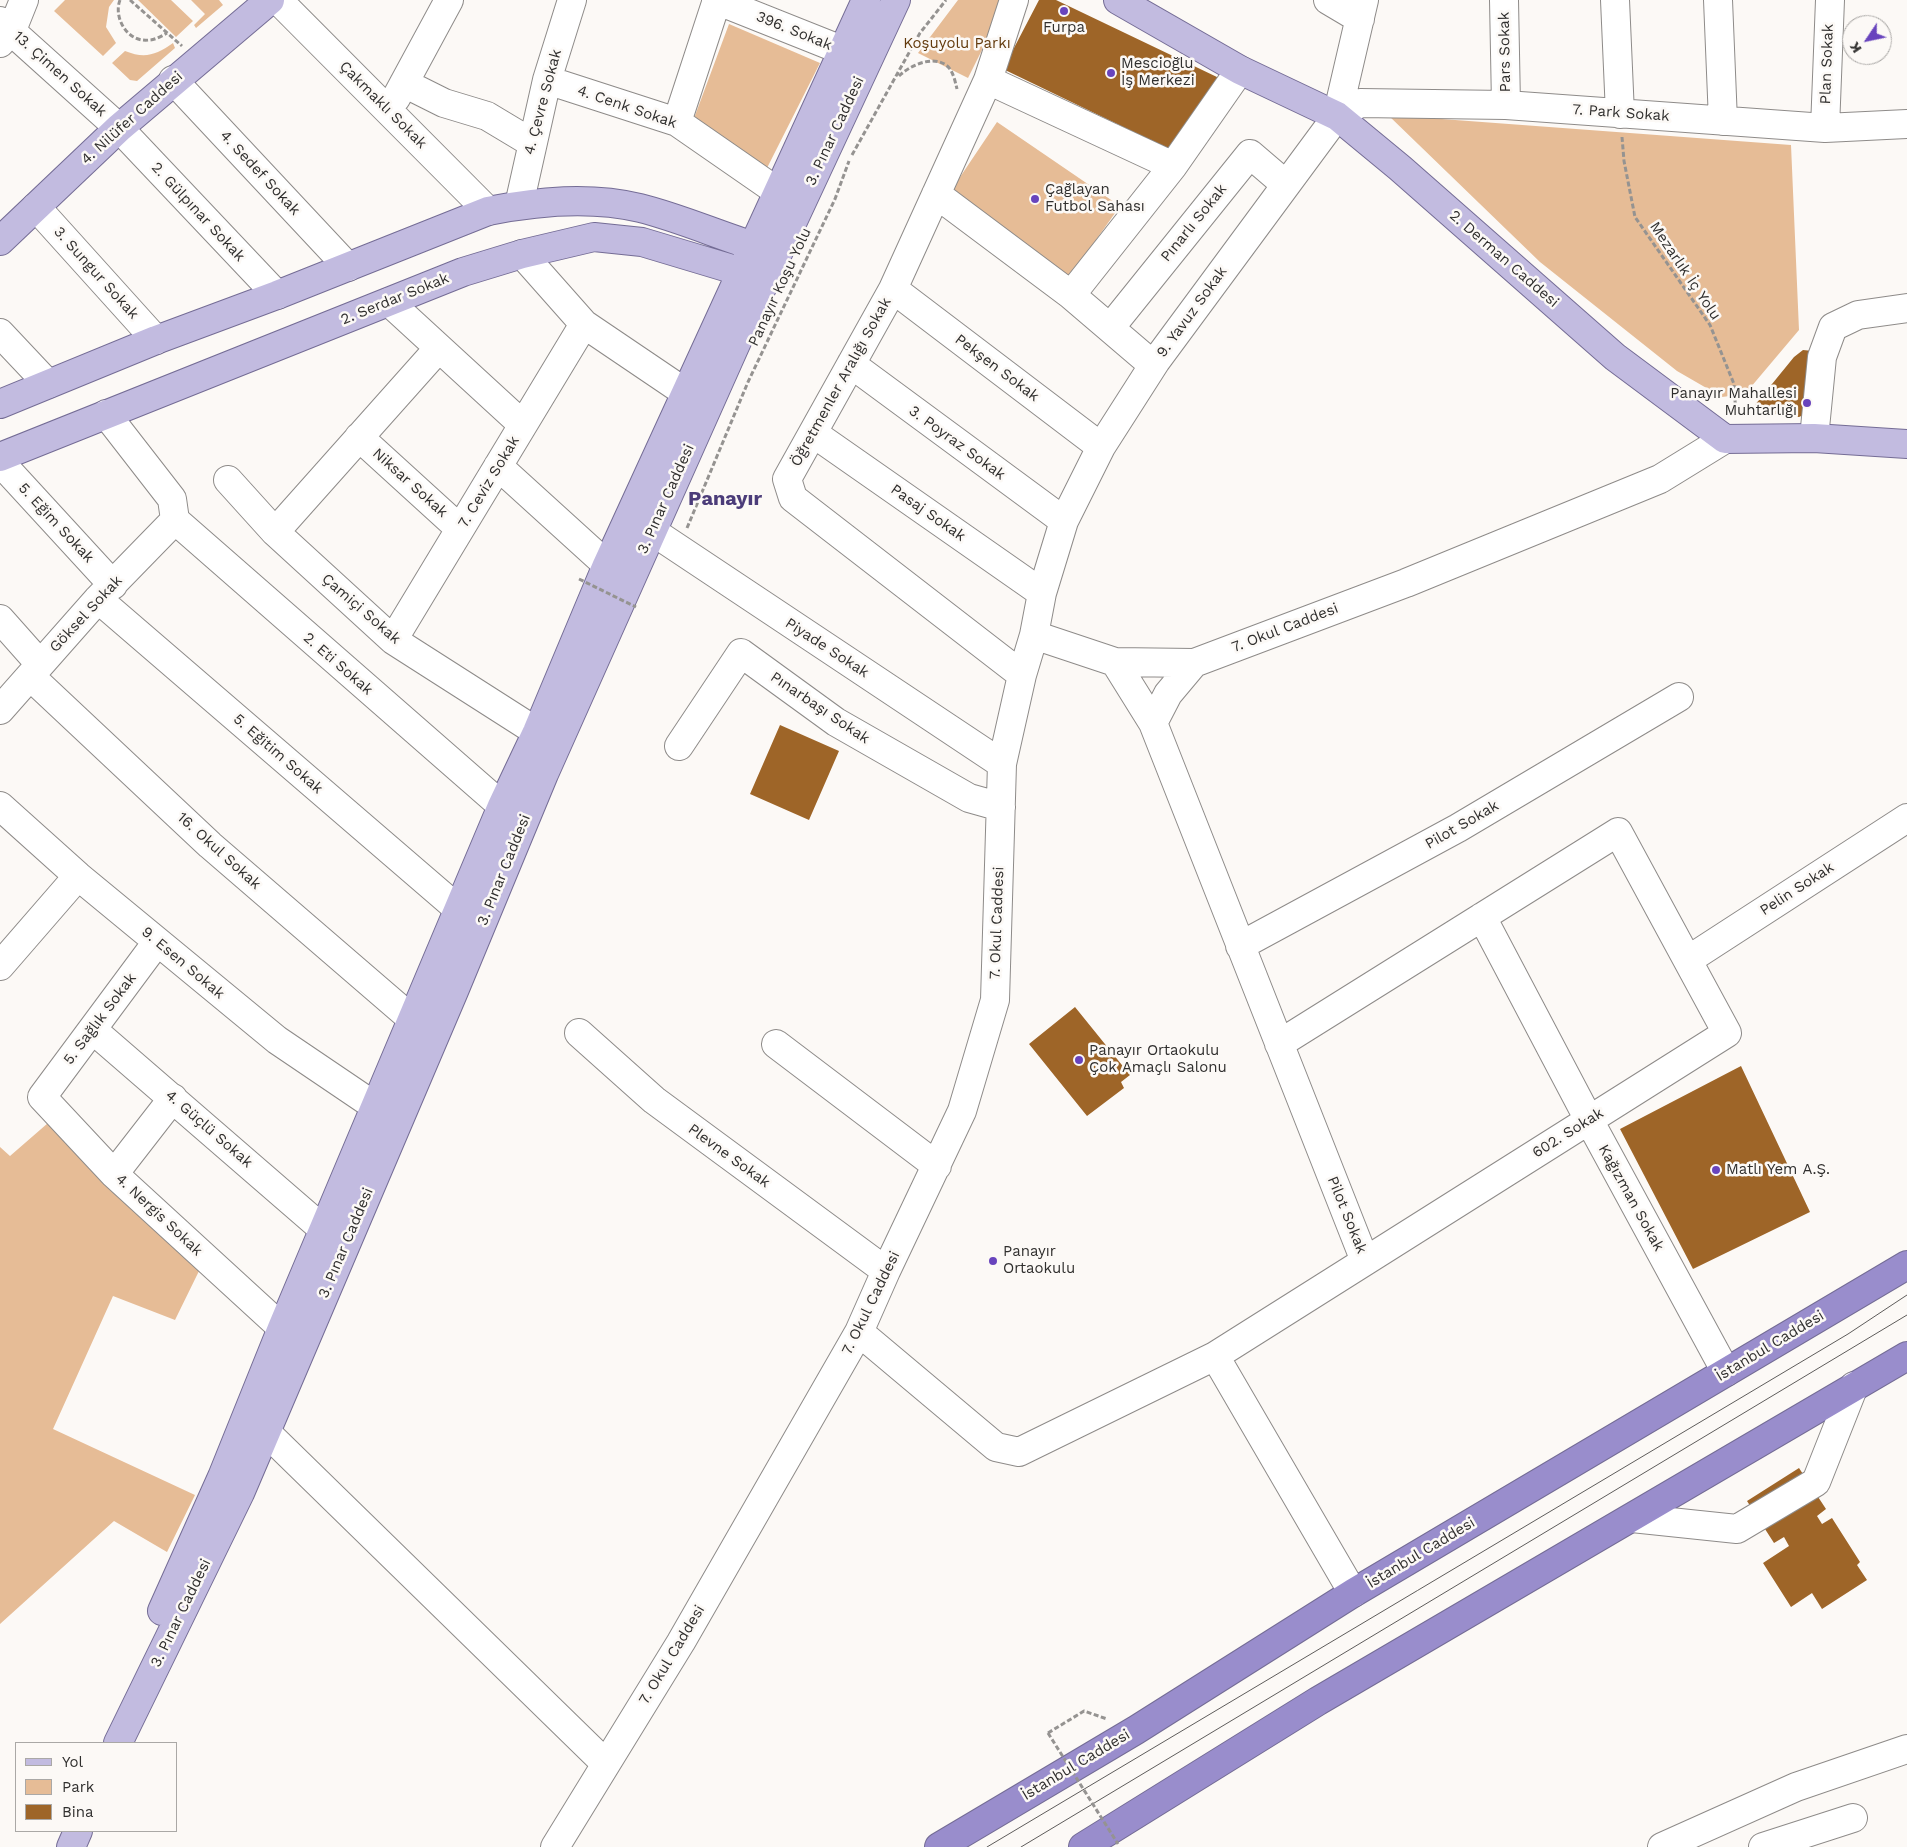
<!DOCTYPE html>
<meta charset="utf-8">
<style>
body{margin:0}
#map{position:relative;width:1907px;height:1847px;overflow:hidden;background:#fcf9f6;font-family:"Work Sans",sans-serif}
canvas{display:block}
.legend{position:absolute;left:15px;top:1742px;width:162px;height:90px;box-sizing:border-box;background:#fcf9f6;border:1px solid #aaa8a6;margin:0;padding:6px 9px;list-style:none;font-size:15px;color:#302f2e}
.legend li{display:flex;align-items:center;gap:10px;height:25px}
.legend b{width:25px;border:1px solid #aaa8a6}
.north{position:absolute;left:1842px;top:15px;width:50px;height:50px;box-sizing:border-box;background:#fcf9f6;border:1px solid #aaa8a6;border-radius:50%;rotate:236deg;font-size:14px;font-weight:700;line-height:20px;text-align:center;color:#302f2e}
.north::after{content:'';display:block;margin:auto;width:18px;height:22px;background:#6844bd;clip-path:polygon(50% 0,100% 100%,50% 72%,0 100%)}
</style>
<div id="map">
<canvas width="1907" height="1847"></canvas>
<ul class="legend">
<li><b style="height:6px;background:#c2bbe0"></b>Yol</li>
<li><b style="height:14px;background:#e6bc96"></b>Park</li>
<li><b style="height:14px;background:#9e6528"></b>Bina</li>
</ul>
<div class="north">K</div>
</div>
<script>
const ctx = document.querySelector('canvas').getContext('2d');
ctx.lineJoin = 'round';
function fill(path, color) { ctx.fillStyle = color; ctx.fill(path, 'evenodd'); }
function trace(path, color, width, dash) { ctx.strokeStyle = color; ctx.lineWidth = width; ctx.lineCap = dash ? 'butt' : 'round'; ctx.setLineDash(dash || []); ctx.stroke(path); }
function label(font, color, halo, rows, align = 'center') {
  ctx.font = font + ' "Work Sans",sans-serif'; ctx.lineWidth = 5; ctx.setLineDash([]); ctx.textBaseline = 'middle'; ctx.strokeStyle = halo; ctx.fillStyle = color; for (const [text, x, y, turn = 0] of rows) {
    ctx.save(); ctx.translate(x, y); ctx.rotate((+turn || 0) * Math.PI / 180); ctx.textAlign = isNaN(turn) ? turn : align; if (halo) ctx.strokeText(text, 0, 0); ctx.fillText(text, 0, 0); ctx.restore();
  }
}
fill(new Path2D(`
 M 65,0 L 114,0 L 109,7 L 106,27 L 116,43 L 103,56 L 54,11 Z
 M 138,0 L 171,0 L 193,21 L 176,37 Z
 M 191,0 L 219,0 L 223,5 L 196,28 L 194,25 L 205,14 Z
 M 958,0 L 1001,0 L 994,26 L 968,78 L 918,53 Z
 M 729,24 L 820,63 L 767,168 L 693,121 Z
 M 173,43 L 175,48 L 137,81 L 130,80 L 112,63 L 125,51 C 145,59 156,55 173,43 Z
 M 1388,115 L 1791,145 L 1799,330 L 1745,394 L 1722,397 L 1677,371 L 1540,262 Z
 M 997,122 L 1120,206 L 1069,278 L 950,192 Z
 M 48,1123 L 199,1271 L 175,1320 L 113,1296 L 53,1429 L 195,1495 L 167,1552 L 114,1521 L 0,1624 L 0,1147 L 10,1156 Z`), '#e6bc96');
fill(new Path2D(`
 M 1039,0 L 1056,0 L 1219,78 L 1171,150 L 1003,69 Z
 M 1803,350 L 1813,351 L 1810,412 L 1799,417 L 1750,411 L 1794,357 Z
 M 780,725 L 839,751 L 809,820 L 750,794 Z
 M 1075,1007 L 1130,1075 L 1121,1082 L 1124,1088 L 1087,1116 L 1029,1044 Z
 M 1741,1066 L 1810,1212 L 1693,1269 L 1620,1129 Z
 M 1799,1468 L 1826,1509 L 1817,1516 L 1822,1524 L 1832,1518 L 1860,1562 L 1857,1565 L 1867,1580 L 1822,1609 L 1812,1593 L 1791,1607 L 1763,1563 L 1789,1546 L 1784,1537 L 1774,1543 L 1747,1501 Z`), '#9e6528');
const minor = new Path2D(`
 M 278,0 L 488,211
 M 716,0 L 844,51
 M 1014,0 L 988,80 L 893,289 L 787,479 L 793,498 L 1022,675
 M 1328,0 L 1360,19
 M 1504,0 L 1506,105
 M 1615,0 L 1620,114
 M 1718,0 L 1723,121
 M 0,21 L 119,128 L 277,295
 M 0,43 L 12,30 L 24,0
 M 173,80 L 348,267
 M 547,80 L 677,122 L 778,192
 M 988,80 L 1173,166
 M 404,83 L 444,103 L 487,116 L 532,143
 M 396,98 L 449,0
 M 1337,116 L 1360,103 L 1506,105 L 1825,128 L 1907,124
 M 677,122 L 717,0
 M 1825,128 L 1830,0
 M 936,194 L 1071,295 L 1153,365
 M 519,205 L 547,80 L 572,0
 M 36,207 L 156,340
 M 522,254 L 584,324 L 686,393
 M 893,289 L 1101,447
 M 1071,295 L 1173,166 L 1240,70
 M 389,302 L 523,425
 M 1110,328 L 1250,154 L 1285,184
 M 0,333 L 48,384
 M 851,364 L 1064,521
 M 106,414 L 172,499 L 175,520
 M 813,433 L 1042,593
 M 359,437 L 460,529
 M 1814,438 L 1822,357 L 1833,327 L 1858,315 L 1907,308
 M 0,462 L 113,585
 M 498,466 L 607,565
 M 228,480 L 275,532 L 393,640 L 537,732
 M 175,520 L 502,806
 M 652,531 L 1002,764
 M 275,532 L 438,349
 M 98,599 L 458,909
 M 0,619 L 40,664
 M 1034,635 L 1042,593 L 1064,521 L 1101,447 L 1156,361 L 1337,116 L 1364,0
 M 393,640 L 584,324
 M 1115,662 L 1153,723 L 1365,1261
 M 30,676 L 210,845 L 413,1020
 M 0,710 L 98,599 L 175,520
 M 1153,723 L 1168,694 L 1194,663
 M 679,746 L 741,653 L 836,722 L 969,798 L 1001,807
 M 0,806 L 78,876 L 277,1040 L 376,1107
 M 1482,917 L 1589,1120 L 1726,1372
 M 157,942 L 42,1097 L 114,1174 L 282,1328
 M 1240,946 L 1458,828 L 1679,697
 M 1688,960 L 1907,818
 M 0,966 L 78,876
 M 93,1030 L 324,1230
 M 579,1033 L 654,1100 L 886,1271
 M 776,1044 L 937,1166
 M 114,1174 L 173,1098
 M 859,1332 L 996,1447 L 1019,1452 L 1215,1356 L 1727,1033 L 1618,832 L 1279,1044
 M 1215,1356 L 1353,1593
 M 253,1415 L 266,1432 L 606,1764
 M 1632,1518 L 1737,1529 L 1816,1482 L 1854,1386
 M 555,1847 L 681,1642 L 859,1332 L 886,1271 L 962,1111 L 995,1000 L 1002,764 L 1022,675 L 1034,635 L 1115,662 L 1194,663 L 1406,583 L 1660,479 L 1725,439
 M 1662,1847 L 1796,1787 L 1907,1749
 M 1763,1847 L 1853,1818`);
const major = new Path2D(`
 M 1118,0 L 1240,70 L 1337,116 L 1400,168 L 1615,357 L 1725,439 L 1814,438 L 1907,444
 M 0,241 L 119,128 L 270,0
 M 0,404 L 156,340 L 277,295 L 488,211 C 538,201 590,196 640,208 C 680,218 718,235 757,247 L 764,259
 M 0,457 L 463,272 L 522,254 L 594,237 L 642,242 L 742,272 L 757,264
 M 162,1611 L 222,1477 L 282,1328 L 502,806 L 537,732 L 607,565 L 866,0
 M 118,1743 L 240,1493 L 454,991 L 544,774 L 739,337 L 896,0
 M 71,1847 L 78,1831`);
const highway = new Path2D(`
 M 939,1847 L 1136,1730 L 1353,1593 L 1907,1265
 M 1083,1847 L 1318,1701 L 1907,1356`);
trace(minor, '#8e8b89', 30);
trace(major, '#746c95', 30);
trace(highway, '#746c95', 30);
trace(new Path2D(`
 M 120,0 C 113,18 128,43 149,40 C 155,40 162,36 167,33
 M 130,0 L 182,46
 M 899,76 C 909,66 932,55 946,65 C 953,70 955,81 957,89
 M 1622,137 L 1624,161 L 1635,217 L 1710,325 L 1734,384 L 1736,416
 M 852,155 L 920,33 L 946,0
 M 687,528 L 748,382 L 835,199 L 849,161
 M 1048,1733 L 1084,1711 L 1107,1719`), '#959391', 3, [5, 2.5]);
trace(minor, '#fff', 28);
trace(major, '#c2bbe0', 28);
trace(highway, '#998dcc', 28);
trace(new Path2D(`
 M 987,1847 L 1848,1334 L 1907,1295
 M 1021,1847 L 1907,1315`), '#5e5c5b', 1);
trace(new Path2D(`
 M 579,579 L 636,607
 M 1048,1733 L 1118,1844`), '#959391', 3, [5, 2.5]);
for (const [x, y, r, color] of [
 [1064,11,5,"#6844bd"],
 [1111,73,5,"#6844bd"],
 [1035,199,5,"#6844bd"],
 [1807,403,5,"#6844bd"],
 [1079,1060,5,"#6844bd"],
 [1716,1170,5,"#6844bd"],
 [993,1261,5,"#6844bd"]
]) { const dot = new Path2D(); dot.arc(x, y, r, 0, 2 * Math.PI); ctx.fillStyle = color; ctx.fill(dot); trace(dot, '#fcf9f6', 2); }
label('15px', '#302f2e', '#fcf9f6', [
 ["Furpa",1064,28,"center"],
 ["Mescioğlu",1121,64],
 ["İş Merkezi",1121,81],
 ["Çağlayan",1045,190],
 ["Futbol Sahası",1045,207],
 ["Panayır Mahallesi",1797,394,"right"],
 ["Muhtarlığı",1797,411,"right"],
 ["Panayır Ortaokulu",1089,1051],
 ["Çok Amaçlı Salonu",1089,1068],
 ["Matlı Yem A.Ş.",1726,1170],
 ["Panayır",1003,1252],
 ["Ortaokulu",1003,1269]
], 'left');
label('15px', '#302f2e', '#fcf9f6', [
 ["396. Sokak",794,31,22],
 ["Pars Sokak",1505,52,-91],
 ["Plan Sokak",1827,64,-88],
 ["13. Çimen Sokak",60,74,42],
 ["4. Çevre Sokak",543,102,-75],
 ["Çakmaklı Sokak",383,105,45],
 ["4. Cenk Sokak",627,107,19],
 ["7. Park Sokak",1621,113,4],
 ["4. Nilüfer Caddesi",132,118,-42],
 ["3. Pınar Caddesi",835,131,-65],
 ["4. Sedef Sokak",260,173,47],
 ["2. Gülpınar Sokak",198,212,47],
 ["Pınarlı Sokak",1194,223,-51],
 ["2. Derman Caddesi",1504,259,41],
 ["Mezarlık İç Yolu",1685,271,56],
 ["3. Sungur Sokak",96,273,48],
 ["Panayır Koşu Yolu",780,287,-65],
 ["2. Serdar Sokak",395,299,-22],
 ["9. Yavuz Sokak",1192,312,-54],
 ["Pekşen Sokak",997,368,37],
 ["Öğretmenler Aralığı Sokak",841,382,-61],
 ["3. Poyraz Sokak",957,443,36],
 ["7. Ceviz Sokak",489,482,-59],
 ["Niksar Sokak",410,483,42],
 ["3. Pınar Caddesi",666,499,-66],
 ["Pasaj Sokak",928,513,35],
 ["5. Eğim Sokak",56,523,47],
 ["Çamiçi Sokak",361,609,41],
 ["Göksel Sokak",86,614,-47],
 ["7. Okul Caddesi",1285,628,-21],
 ["Piyade Sokak",827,648,33],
 ["2. Eti Sokak",338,664,41],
 ["Pınarbaşı Sokak",820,708,34],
 ["5. Eğitim Sokak",278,754,41],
 ["Pilot Sokak",1462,825,-30],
 ["16. Okul Sokak",219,851,42],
 ["3. Pınar Caddesi",504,870,-68],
 ["Pelin Sokak",1797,889,-33],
 ["7. Okul Caddesi",997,923,-88],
 ["9. Esen Sokak",183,963,40],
 ["5. Sağlık Sokak",100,1019,-53],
 ["4. Güçlü Sokak",209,1129,41],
 ["602. Sokak",1568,1133,-32],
 ["Plevne Sokak",729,1156,36],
 ["Kağızman Sokak",1631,1198,61],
 ["4. Nergis Sokak",159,1215,43],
 ["Pilot Sokak",1347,1215,68],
 ["3. Pınar Caddesi",346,1243,-67],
 ["7. Okul Caddesi",871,1303,-64],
 ["İstanbul Caddesi",1770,1346,-31],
 ["İstanbul Caddesi",1421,1553,-31],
 ["3. Pınar Caddesi",181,1613,-64],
 ["7. Okul Caddesi",672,1655,-59],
 ["İstanbul Caddesi",1076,1765,-31]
]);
label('15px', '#633a0c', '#fcf9f6', [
 ["Koşuyolu Parkı",957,44]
]);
label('bold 20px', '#4b3c79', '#fcf9f6', [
 ["Panayır",725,499]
]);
</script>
